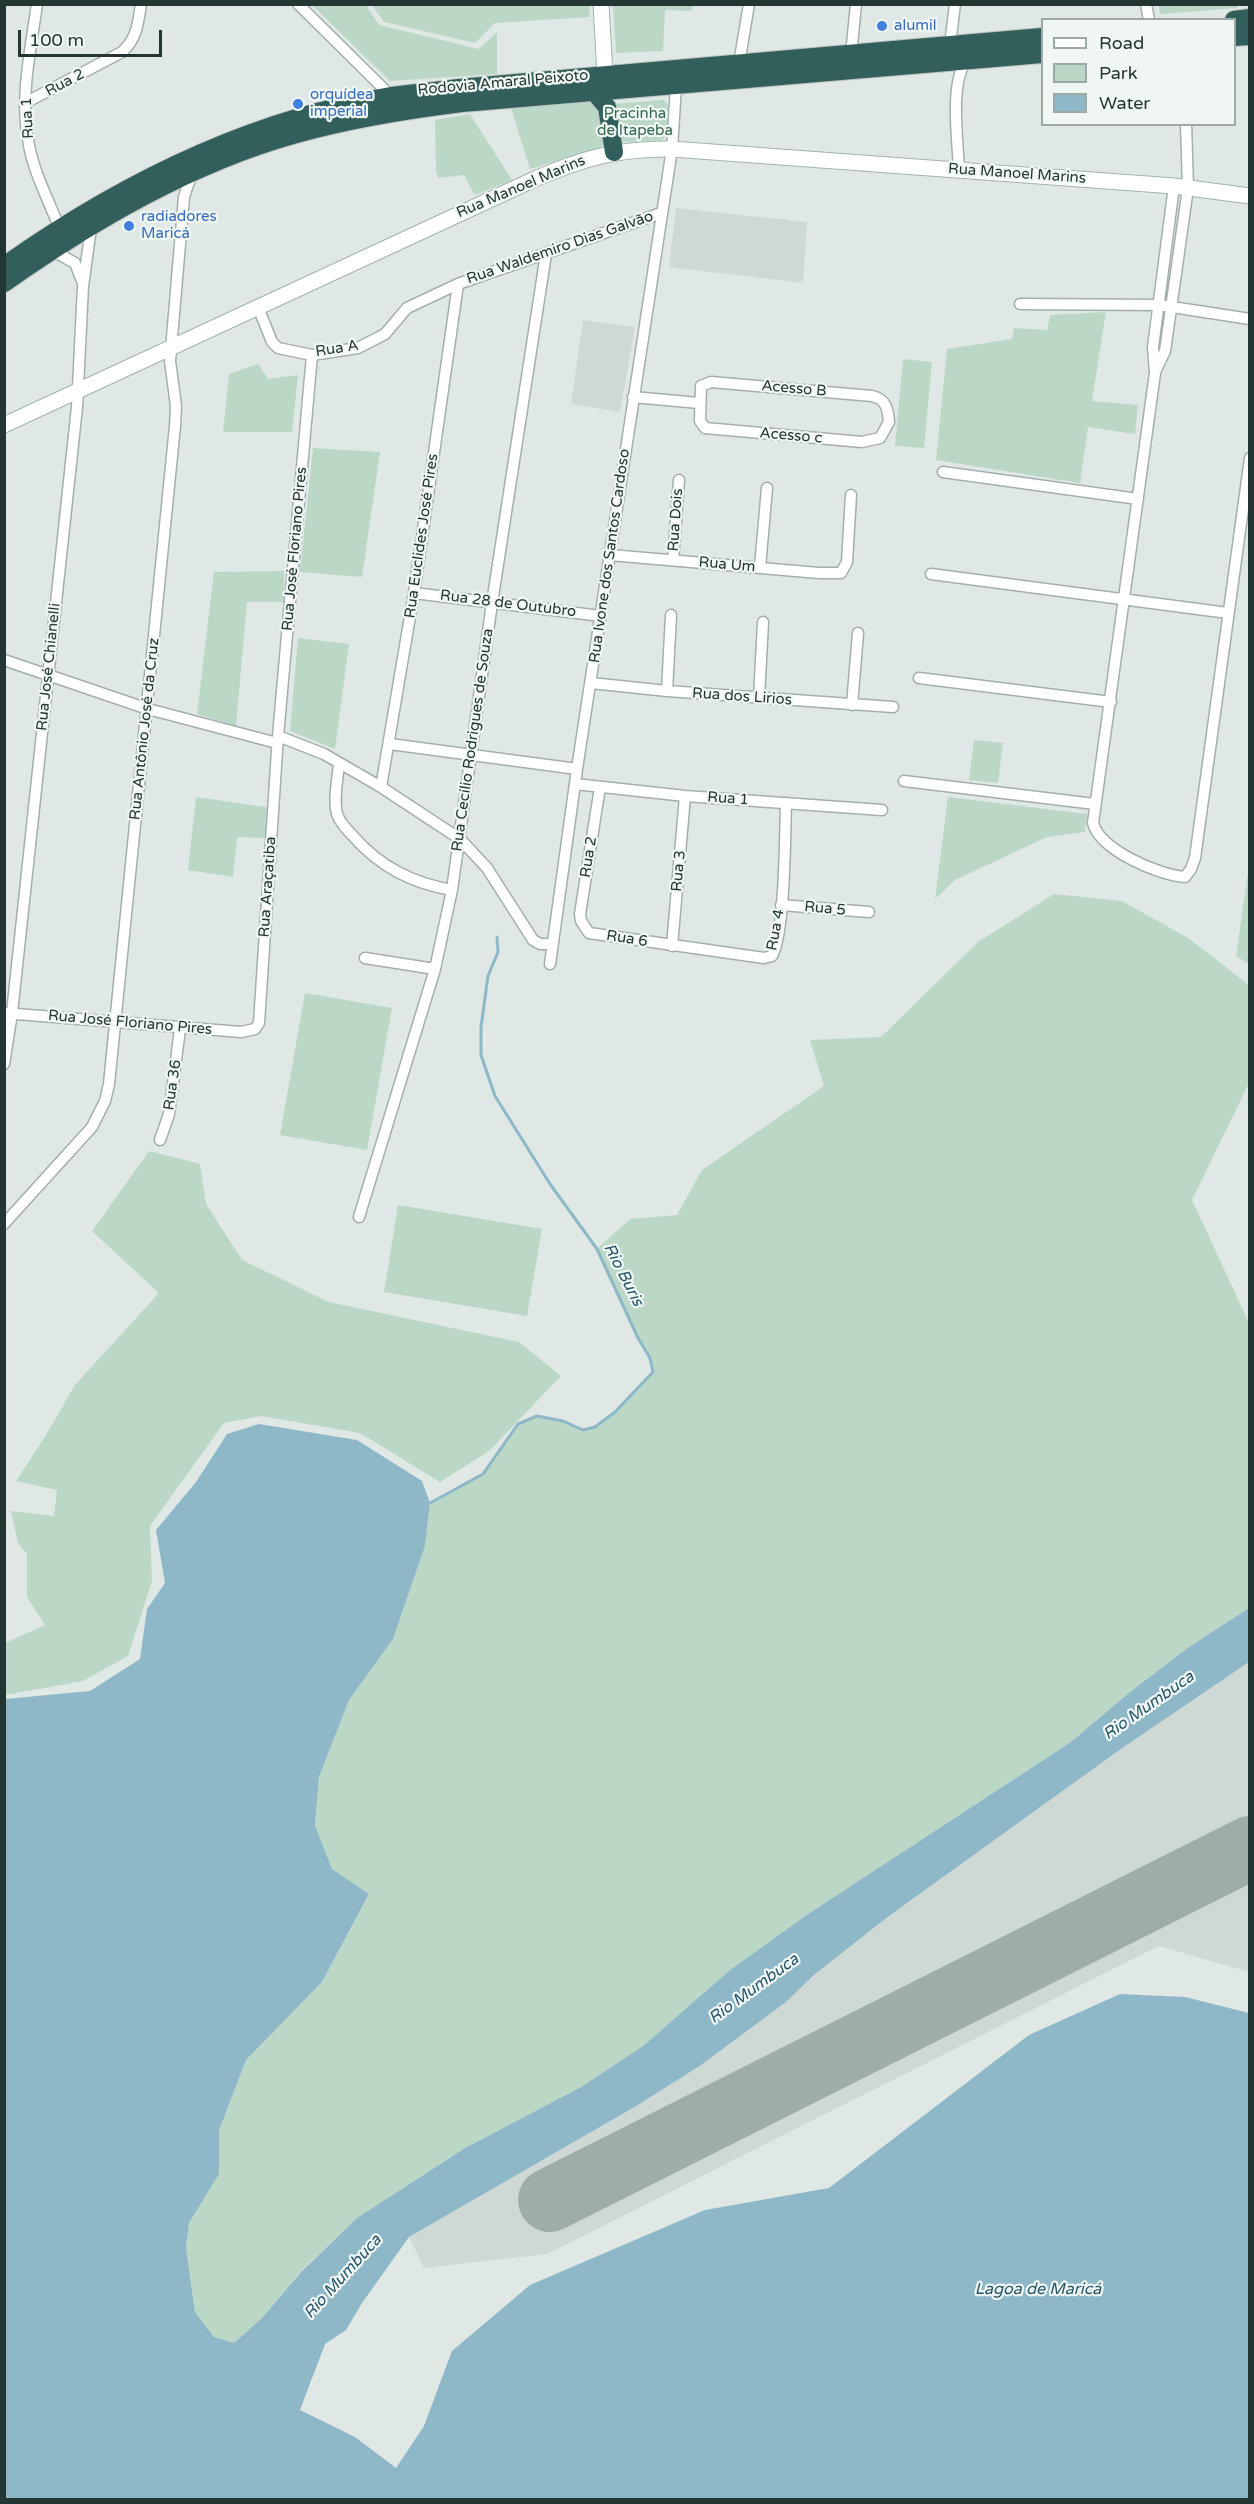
<!DOCTYPE html>
<meta charset="utf-8">
<style>
body{margin:0}
#map{position:relative;width:1254px;height:2504px;overflow:hidden;background:#e0e8e6;font-family:"Varela Round",sans-serif}
canvas{display:block}
.frame{position:absolute;inset:0;border:6px solid #233634;pointer-events:none}
.legend{position:absolute;left:1041px;top:18px;width:195px;height:108px;box-sizing:border-box;background:#eff6f3;border:2px solid #9da9a7;margin:0;padding:8px 10px;list-style:none;font-size:18px;color:#233634}
.legend li{display:flex;align-items:center;gap:12px;height:30px}
.legend b{width:30px;border:2px solid #9da9a7}
.scale{position:absolute;left:18px;top:30px;width:144px;height:27px;box-sizing:border-box;border:3px solid #233634;border-top:0;padding-left:8px;font-size:18px;line-height:21px;white-space:nowrap;color:#233634;-webkit-text-stroke:4px #eff6f3;paint-order:stroke}
</style>
<div id="map">
<canvas width="1254" height="2504"></canvas>
<div class="frame"></div>
<ul class="legend">
<li><b style="height:8px;background:#fff"></b>Road</li>
<li><b style="height:16px;background:#bbd7c6"></b>Park</li>
<li><b style="height:16px;background:#8eb7c7"></b>Water</li>
</ul>
<div class="scale">100 m</div>
</div>
<script>
const ctx = document.querySelector('canvas').getContext('2d');
ctx.lineJoin = 'round';
function fill(path, color) { ctx.fillStyle = color; ctx.fill(path, 'evenodd'); }
function trace(path, color, width, dash) { ctx.strokeStyle = color; ctx.lineWidth = width; ctx.lineCap = dash ? 'butt' : 'round'; ctx.setLineDash(dash || []); ctx.stroke(path); }
function label(font, color, halo, rows, align = 'center') {
  ctx.font = font + ' "Varela Round",sans-serif'; ctx.lineWidth = 4.5; ctx.setLineDash([]); ctx.textBaseline = 'middle'; ctx.strokeStyle = halo; ctx.fillStyle = color; for (const [text, x, y, turn = 0] of rows) {
    ctx.save(); ctx.translate(x, y); ctx.rotate((+turn || 0) * Math.PI / 180); ctx.textAlign = isNaN(turn) ? turn : align; if (halo) ctx.strokeText(text, 0, 0); ctx.fillText(text, 0, 0); ctx.restore();
  }
}
fill(new Path2D(`
 M 676,208 L 807,222 L 803,283 L 669,267 Z
 M 583,320 L 635,327 L 620,412 L 571,404 Z
 M 1249,1662 L 1249,1972 L 1159,1946 L 547,2254 L 424,2268 L 409,2237 L 638,2105 L 701,2065 L 786,2002 L 815,1974 L 889,1916 L 1118,1751 Z`), '#ced8d5');
fill(new Path2D(`
 M 1237,4 L 1237,8 L 1160,14 L 1159,5 Z
 M 312,5 L 366,5 L 379,25 L 479,49 L 497,32 L 497,74 L 390,81 Z
 M 372,5 L 589,5 L 590,17 L 495,23 L 475,43 L 384,22 Z
 M 613,5 L 613,4 L 693,5 L 692,11 L 665,10 L 663,51 L 616,53 Z
 M 592,98 L 602,107 L 607,138 L 601,147 L 530,169 L 511,108 Z
 M 663,100 L 668,104 L 666,135 L 662,140 L 623,142 L 615,137 L 613,104 Z
 M 470,114 L 512,180 L 475,195 L 464,175 L 438,178 L 436,171 L 435,120 Z
 M 1106,312 L 1092,401 L 1138,405 L 1135,434 L 1088,427 L 1080,483 L 936,460 L 947,349 L 1012,339 L 1014,328 L 1047,330 L 1050,315 Z
 M 903,359 L 932,362 L 924,448 L 895,446 Z
 M 258,364 L 268,379 L 298,375 L 292,432 L 223,432 L 229,374 Z
 M 313,448 L 380,452 L 362,577 L 300,572 Z
 M 284,571 L 284,602 L 247,602 L 236,726 L 197,714 L 214,572 Z
 M 298,638 L 349,644 L 335,749 L 290,731 Z
 M 974,740 L 1003,743 L 998,783 L 969,780 Z
 M 196,797 L 266,807 L 266,838 L 237,837 L 233,877 L 188,870 Z
 M 948,797 L 1087,814 L 1085,832 L 1047,837 L 955,880 L 935,899 Z
 M 1249,866 L 1250,964 L 1249,964 L 1236,956 Z
 M 1054,894 L 1122,901 L 1188,938 L 1249,985 L 1249,1083 L 1192,1200 L 1249,1323 L 1249,1608 L 1189,1647 L 1130,1692 L 1071,1742 L 808,1914 L 730,1970 L 643,2046 L 581,2087 L 465,2148 L 357,2218 L 301,2271 L 262,2318 L 234,2343 L 214,2337 L 195,2312 L 186,2248 L 189,2223 L 219,2174 L 219,2132 L 246,2060 L 322,1982 L 369,1895 L 332,1869 L 315,1825 L 319,1777 L 349,1700 L 393,1639 L 425,1546 L 430,1503 L 483,1474 L 518,1424 L 537,1416 L 563,1421 L 583,1430 L 595,1427 L 615,1412 L 653,1372 L 650,1358 L 638,1338 L 597,1249 L 630,1219 L 677,1215 L 702,1170 L 824,1086 L 810,1040 L 881,1037 L 978,942 Z
 M 305,993 L 392,1008 L 367,1150 L 280,1135 Z
 M 149,1151 L 200,1164 L 206,1204 L 242,1260 L 329,1302 L 519,1342 L 561,1376 L 489,1451 L 440,1482 L 360,1433 L 261,1416 L 224,1423 L 150,1526 L 152,1581 L 128,1656 L 83,1681 L 5,1695 L 5,1643 L 45,1625 L 27,1597 L 27,1554 L 18,1543 L 11,1511 L 54,1516 L 57,1490 L 16,1481 L 46,1435 L 75,1385 L 159,1293 L 92,1231 Z
 M 398,1205 L 542,1229 L 527,1316 L 384,1292 Z`), '#bbd7c6');
fill(new Path2D(`
 M 259,1424 L 357,1440 L 422,1481 L 430,1503 L 425,1546 L 393,1639 L 349,1700 L 319,1777 L 315,1825 L 332,1869 L 369,1894 L 322,1982 L 246,2060 L 219,2131 L 219,2174 L 189,2223 L 186,2248 L 195,2312 L 214,2337 L 234,2343 L 262,2318 L 301,2272 L 357,2218 L 465,2148 L 581,2087 L 643,2046 L 730,1970 L 808,1914 L 1071,1742 L 1130,1692 L 1189,1647 L 1249,1608 L 1249,1662 L 1118,1751 L 889,1916 L 815,1974 L 786,2002 L 701,2065 L 638,2105 L 409,2237 L 362,2303 L 346,2330 L 325,2344 L 300,2410 L 355,2437 L 396,2468 L 424,2426 L 452,2351 L 530,2285 L 705,2210 L 829,2188 L 1029,2035 L 1120,1994 L 1185,1997 L 1249,2013 L 1249,2499 L 5,2499 L 5,1699 L 90,1691 L 140,1659 L 147,1609 L 165,1583 L 156,1530 L 196,1482 L 227,1434 Z`), '#8eb7c7');
trace(new Path2D(`
 M 430,1503 L 483,1474 L 518,1424 L 537,1416 L 563,1421 L 583,1430 L 595,1427 L 615,1412 L 653,1372 L 650,1358 L 638,1338 L 597,1249 L 550,1184 L 495,1096 L 481,1055 L 481,1027 L 488,976 L 498,952 L 497,937`), '#8eb7c7', 3);
trace(new Path2D(`
 M 550,2200 L 1250,1848`), '#9eadaa', 64);
const street = new Path2D(`
 M 37,4 C 31,48 20,95 28,139 C 32,169 48,199 59,227
 M 298,4 L 391,96
 M 1146,4 L 1149,20
 M 950,45 L 955,4
 M 851,55 L 856,4
 M 739,64 L 749,4
 M 25,103 L 122,52 C 137,39 138,23 141,4
 M 959,170 C 958,141 949,82 967,60
 M 1174,186 L 1153,347 L 1155,373 L 1093,823 C 1100,850 1158,875 1185,877 L 1191,869 L 1195,858 L 1250,458
 M 53,251 L 75,263 L 82,281
 M 1020,304 L 1159,305 L 1250,319
 M 258,307 L 272,342 L 278,348 L 312,355 L 358,348 L 385,334 L 407,308 L 458,284 L 661,213
 M 1155,372 L 1165,351 L 1188,188 L 1186,124
 M 711,382 L 872,396 C 886,399 888,409 889,422 L 880,438 L 862,442 L 705,428 L 700,421 L 701,386 Z
 M 633,397 L 699,403
 M 943,472 L 1138,499
 M 610,555 L 819,573 L 841,573 L 847,562 L 851,495
 M 673,560 L 679,480
 M 760,567 L 767,488
 M 931,574 L 1228,613
 M 414,593 L 601,616
 M 4,660 L 148,709 L 277,743
 M 919,678 L 1111,702
 M 591,683 L 667,691 L 893,707
 M 667,691 L 671,615
 M 759,698 L 763,622
 M 852,705 L 858,633
 M 278,736 L 324,754 L 381,787 L 460,839 L 487,868 L 533,940 L 540,944 L 552,944
 M 390,744 L 577,769
 M 339,763 C 338,778 333,799 337,814 C 340,823 347,830 353,836 C 380,867 412,883 452,890
 M 904,781 L 1095,804
 M 575,784 L 685,796 L 882,810
 M 381,787 L 414,593 L 458,284
 M 600,787 L 580,914 L 581,921 L 589,933 L 764,958 L 772,956 C 785,933 785,835 786,803
 M 781,905 L 869,912
 M 672,946 L 685,796
 M 365,958 L 435,969
 M 550,964 L 577,769 L 672,149 L 676,86
 M 4,1013 L 241,1032 L 255,1029 L 259,1023 L 278,736 L 312,355
 M 4,1064 L 12,1013 L 77,407 L 83,286 L 91,228
 M 160,1140 L 169,1114 L 180,1029
 M 359,1217 L 435,969 L 452,890 L 492,603 L 546,254
 M 4,1224 L 92,1127 L 105,1101 L 109,1084 L 175,426 L 176,406 L 170,361 L 184,197 L 192,173`);
const secondary = new Path2D(`
 M 601,4 L 605,75
 M 4,425 L 537,178 C 584,158 620,148 672,149 L 1174,186 L 1250,196`);
const highway = new Path2D(`
 M 1234,20 L 1250,18
 M 1234,37 L 1250,36
 M 595,93 L 607,107 L 614,152
 M 4,266 C 120,184 250,119 392,96 C 414,93 437,91 459,88 L 1042,37
 M 4,283 C 93,221 191,163 296,134 C 350,119 405,110 462,103 L 1042,54`);
trace(street, '#a4afad', 13);
trace(secondary, '#a0b3ae', 17);
trace(highway, '#bdc3c2', 20);
trace(street, '#fff', 10);
trace(secondary, '#fff', 15);
trace(highway, '#325f5b', 18);
for (const [x, y, r, color] of [
 [882,26,6,"#3f7fe0"],
 [298,104,6,"#3f7fe0"],
 [129,226,6,"#3f7fe0"]
]) { const dot = new Path2D(); dot.arc(x, y, r, 0, 2 * Math.PI); ctx.fillStyle = color; ctx.fill(dot); trace(dot, '#eff6f3', 2); }
label('15px', '#366cbe', '#eff6f3', [
 ["alumil",894,26],
 ["orquídea",310,95],
 ["imperial",310,112],
 ["radiadores",141,217],
 ["Maricá",141,234]
], 'left');
label('15px', '#233634', '#eff6f3', [
 ["Rua 2",65,83,-28],
 ["Rodovia Amaral Peixoto",503,83,-5],
 ["Rua 1",28,118,-93],
 ["Rua Manoel Marins",1017,174,4],
 ["Rua Manoel Marins",521,187,-23],
 ["Rua Waldemiro Dias Galvão",560,248,-19],
 ["Rua A",337,349,-9],
 ["Acesso B",794,389,5],
 ["Acesso c",791,436,5],
 ["Rua Dois",676,520,-86],
 ["Rua Euclides José Pires",422,536,-82],
 ["Rua José Floriano Pires",295,549,-85],
 ["Rua Ivone dos Santos Cardoso",610,556,-82],
 ["Rua Um",727,565,5],
 ["Rua 28 de Outubro",508,604,7],
 ["Rua José Chianelli",49,667,-84],
 ["Rua dos Lirios",742,697,4],
 ["Rua Antônio José da Cruz",145,729,-84],
 ["Rua Cecílio Rodrigues de Souza",473,740,-82],
 ["Rua 1",728,799,4],
 ["Rua 2",589,857,-81],
 ["Rua 3",679,871,-85],
 ["Rua Araçatiba",268,887,-86],
 ["Rua 5",825,909,5],
 ["Rua 4",776,930,-79],
 ["Rua 6",627,939,9],
 ["Rua José Floriano Pires",130,1023,5],
 ["Rua 36",173,1085,-82]
]);
label('15px', '#32684e', '#eff6f3', [
 ["Pracinha",635,114],
 ["de Itapeba",635,131]
]);
label('italic 16px', '#25556a', '#eff6f3', [
 ["Rio Buris",623,1275,63],
 ["Rio Mumbuca",1149,1706,-35],
 ["Rio Mumbuca",754,1989,-36],
 ["Rio Mumbuca",343,2277,-48],
 ["Lagoa de Maricá",1038,2290]
]);
</script>
